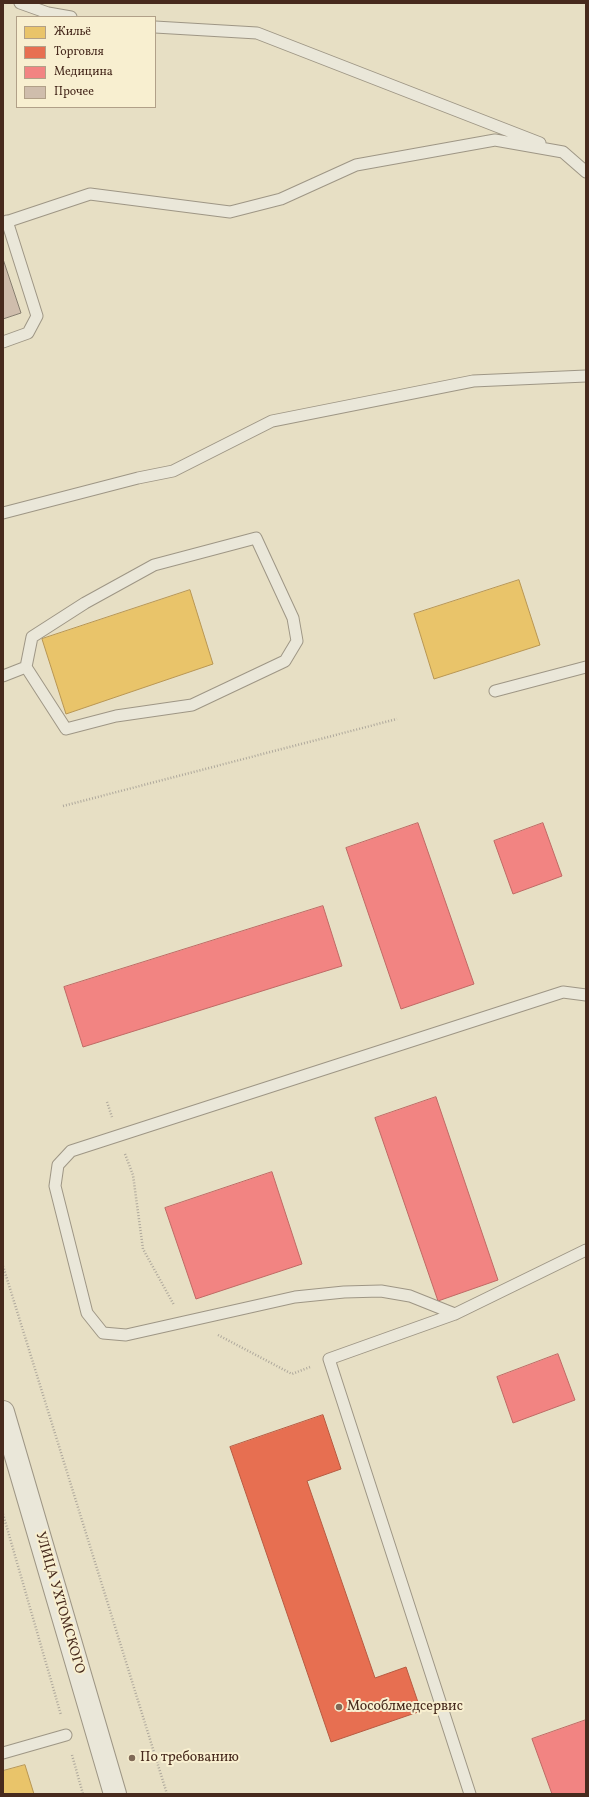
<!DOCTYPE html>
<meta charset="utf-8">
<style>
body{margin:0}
#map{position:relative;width:589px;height:1797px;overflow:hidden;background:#e7dfc4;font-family:Vollkorn,serif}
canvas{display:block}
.frame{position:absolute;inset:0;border:4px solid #472a1d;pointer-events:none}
.legend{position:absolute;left:16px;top:16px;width:140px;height:92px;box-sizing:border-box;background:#f8efd0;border:1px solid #b1a088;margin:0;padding:5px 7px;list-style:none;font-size:12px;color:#472a1d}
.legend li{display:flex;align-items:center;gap:8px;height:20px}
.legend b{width:20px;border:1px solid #b1a088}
</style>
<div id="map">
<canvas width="589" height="1797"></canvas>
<div class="frame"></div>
<ul class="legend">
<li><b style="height:11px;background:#e9c46a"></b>Жильё</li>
<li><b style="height:11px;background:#e76f51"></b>Торговля</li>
<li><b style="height:11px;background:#f28482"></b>Медицина</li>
<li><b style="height:11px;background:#cfbdac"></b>Прочее</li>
</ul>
</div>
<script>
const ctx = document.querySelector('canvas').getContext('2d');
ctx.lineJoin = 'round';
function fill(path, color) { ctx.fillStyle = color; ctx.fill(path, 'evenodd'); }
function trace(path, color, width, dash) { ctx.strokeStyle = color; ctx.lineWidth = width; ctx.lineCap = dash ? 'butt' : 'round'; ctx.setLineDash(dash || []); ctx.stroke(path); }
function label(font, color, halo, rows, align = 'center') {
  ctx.font = font + ' Vollkorn,serif'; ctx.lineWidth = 4; ctx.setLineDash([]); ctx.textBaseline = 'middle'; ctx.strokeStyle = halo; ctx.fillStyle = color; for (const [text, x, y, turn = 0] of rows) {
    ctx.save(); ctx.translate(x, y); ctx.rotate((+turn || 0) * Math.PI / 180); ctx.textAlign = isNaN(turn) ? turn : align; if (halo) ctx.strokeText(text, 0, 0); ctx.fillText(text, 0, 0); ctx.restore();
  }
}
const homes = new Path2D(`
 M 519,580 L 540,645 L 434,679 L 414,614 Z
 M 190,590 L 213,664 L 66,714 L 42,639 Z
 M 25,1765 L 34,1794 L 3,1794 L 3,1771 Z`);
fill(homes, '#e9c46a');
trace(homes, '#b89653', 1);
const shops = new Path2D(`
 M 323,1415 L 341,1469 L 307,1481 L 375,1678 L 406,1667 L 421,1711 L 331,1742 L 230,1447 Z`);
fill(shops, '#e76f51');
trace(shops, '#b75a41', 1);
const health = new Path2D(`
 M 418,823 L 474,984 L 401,1009 L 346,848 Z
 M 543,823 L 562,876 L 513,894 L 494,841 Z
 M 323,906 L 342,966 L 83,1047 L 64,987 Z
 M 436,1097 L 498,1280 L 438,1301 L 375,1118 Z
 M 272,1172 L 302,1264 L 196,1299 L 165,1208 Z
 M 558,1354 L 575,1400 L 513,1423 L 497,1377 Z
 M 586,1720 L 586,1794 L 552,1794 L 532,1739 Z`);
fill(health, '#f28482');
trace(health, '#bf6964', 1);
const building = new Path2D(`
 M 3,259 L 21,313 L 3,319 Z`);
fill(building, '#cfbdac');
trace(building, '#877e70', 1);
const service = new Path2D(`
 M 20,3 L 48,13 L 71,17
 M 155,27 L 257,33 L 540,143
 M 3,223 L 90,194 L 230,212 L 281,199 L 356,165 L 495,140 L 563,152 L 586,172
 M 3,342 L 28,333 L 37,316 L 7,221
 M 3,513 L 138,478 L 173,471 L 272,421 L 473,381 L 586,376
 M 3,676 L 26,667 L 32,637 L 85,603 L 154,565 L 256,538 L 293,618 L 297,641 L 285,661 L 192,705 L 116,716 L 66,729 L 26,667
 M 495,691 L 586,667
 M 455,1314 L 410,1296 L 381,1291 L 344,1292 L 295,1297 L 126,1335 L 103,1333 L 87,1313 L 55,1186 L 58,1165 L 71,1151 L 563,992 L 586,995
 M 3,1753 L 66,1735
 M 470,1794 L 329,1359 L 455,1314 L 586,1250`);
const minor = new Path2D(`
 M 3,1412 L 115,1794`);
trace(service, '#9e9685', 13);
trace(minor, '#9e9685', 24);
trace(new Path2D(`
 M 63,806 L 397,719
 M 107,1102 L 112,1117
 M 125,1154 L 133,1175 L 143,1249 L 174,1305
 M 3,1266 L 167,1794
 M 218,1335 L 292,1374 L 310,1367
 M 3,1514 L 61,1715
 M 72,1755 L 83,1794`), '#aea89c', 2.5, [1, 2]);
trace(service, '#eae7d9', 11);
trace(minor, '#eae7d9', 22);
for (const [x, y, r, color] of [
 [339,1707,4,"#7f6957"],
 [132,1758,4,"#7f6957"]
]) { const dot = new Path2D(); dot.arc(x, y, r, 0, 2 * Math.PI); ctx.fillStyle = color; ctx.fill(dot); trace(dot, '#f8efd0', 1.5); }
label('14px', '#472a1d', '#f8efd0', [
 ["УЛИЦА УХТОМСКОГО",59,1603,74]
]);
label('14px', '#472a1d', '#f8efd0', [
 ["Мособлмедсервис",347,1707],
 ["По требованию",140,1758]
], 'left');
</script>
